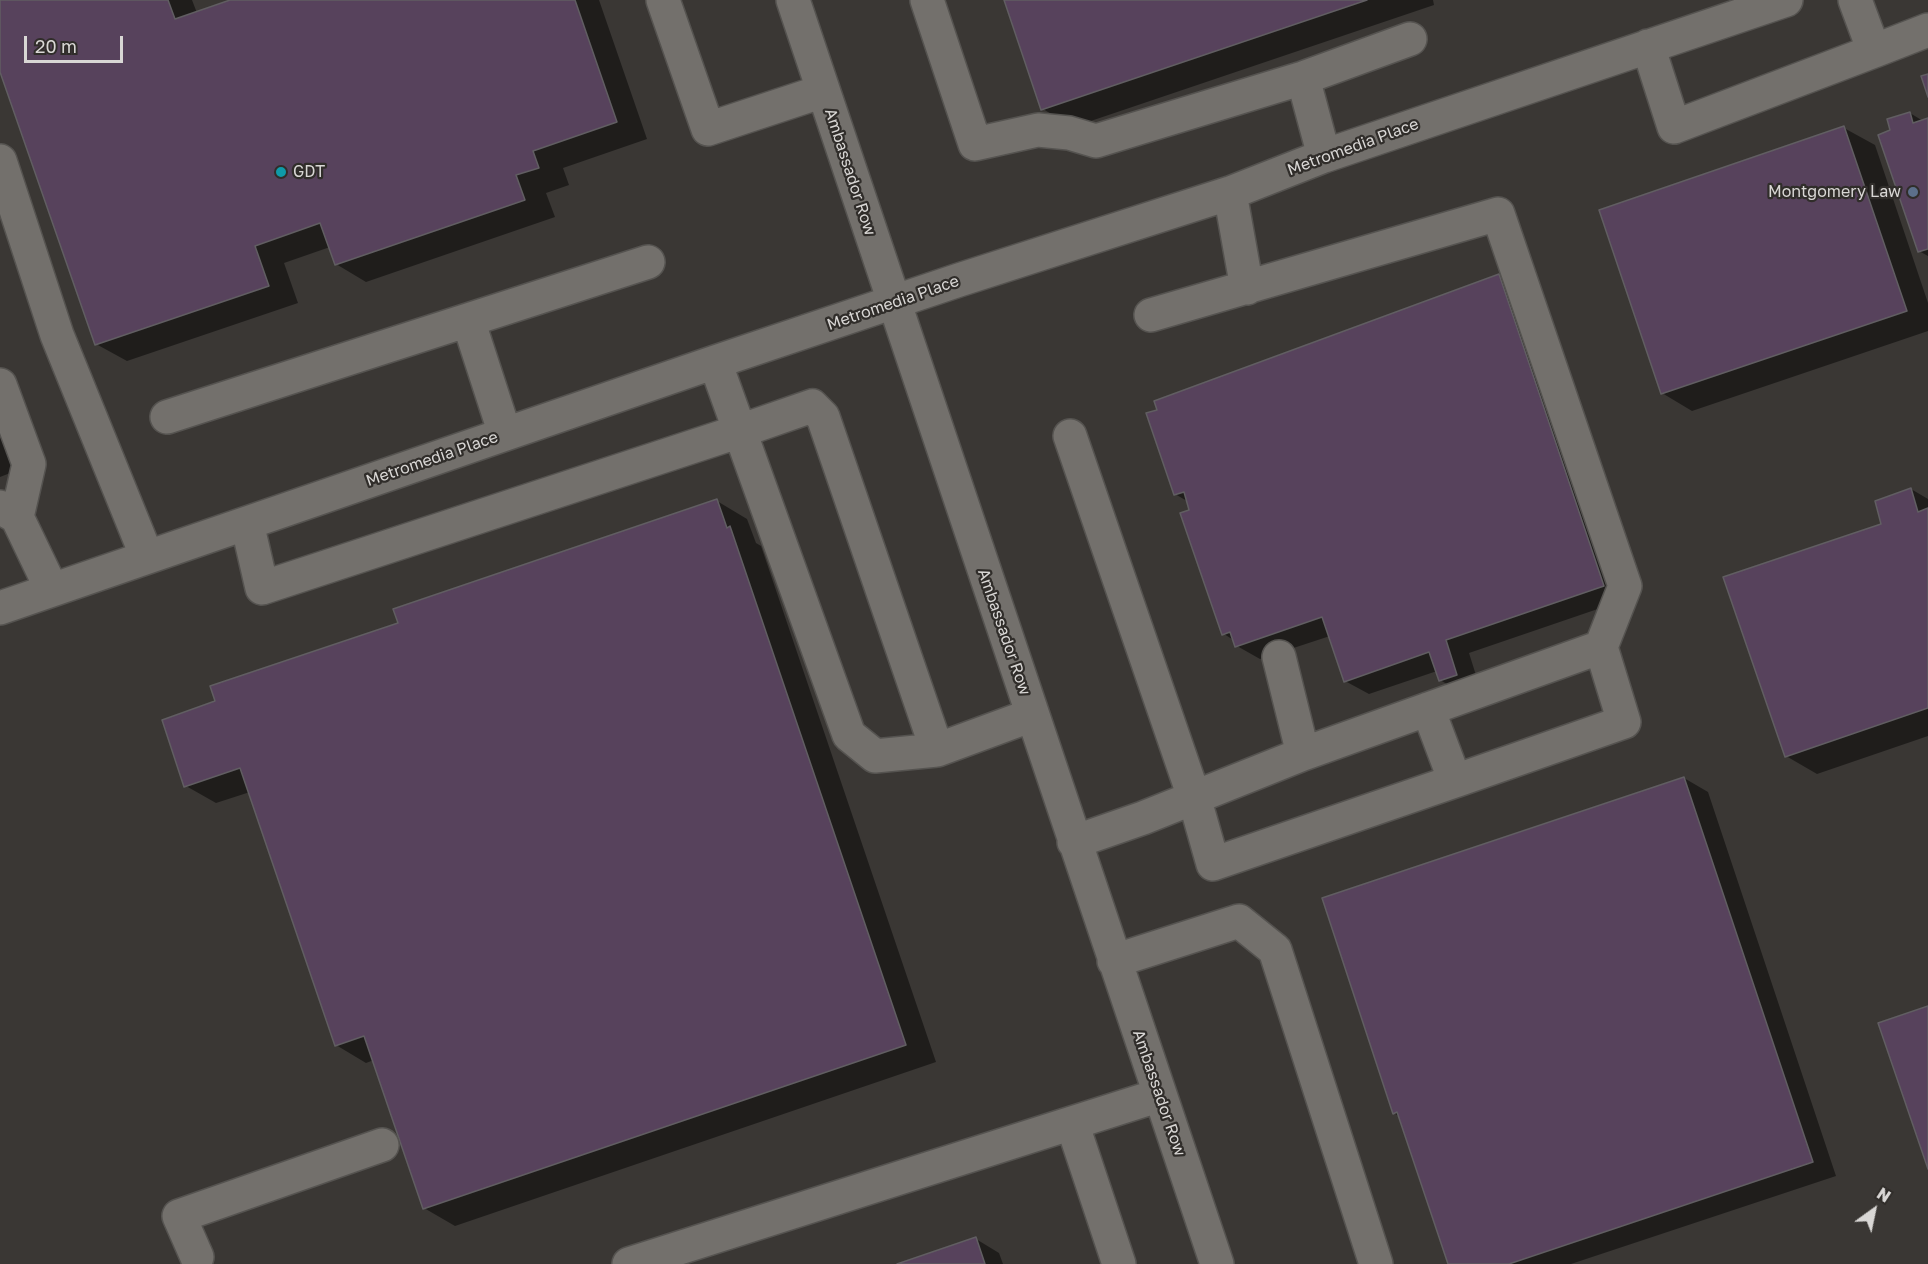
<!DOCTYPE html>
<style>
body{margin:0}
#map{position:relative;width:1928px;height:1264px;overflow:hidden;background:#3a3734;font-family:"Golos Text",sans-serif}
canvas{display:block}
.north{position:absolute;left:1844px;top:1180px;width:60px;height:60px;-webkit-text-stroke:4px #302d2a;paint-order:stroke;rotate:33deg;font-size:16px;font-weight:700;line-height:24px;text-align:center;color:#d9d7d5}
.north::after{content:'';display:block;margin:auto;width:21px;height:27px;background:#d9d7d5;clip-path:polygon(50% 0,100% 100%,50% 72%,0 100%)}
.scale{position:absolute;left:24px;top:36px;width:99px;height:27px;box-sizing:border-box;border:3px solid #d9d7d5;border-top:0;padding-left:8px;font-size:18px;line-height:21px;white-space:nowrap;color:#d9d7d5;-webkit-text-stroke:4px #302d2a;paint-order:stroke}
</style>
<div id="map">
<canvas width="1928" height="1264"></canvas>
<div class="north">N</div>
<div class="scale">20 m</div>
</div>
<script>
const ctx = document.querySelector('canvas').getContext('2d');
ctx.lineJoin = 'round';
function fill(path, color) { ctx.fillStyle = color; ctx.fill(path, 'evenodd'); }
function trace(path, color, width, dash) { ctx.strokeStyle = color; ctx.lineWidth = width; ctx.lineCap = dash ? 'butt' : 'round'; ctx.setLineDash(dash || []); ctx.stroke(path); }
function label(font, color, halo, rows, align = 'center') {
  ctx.font = font + ' "Golos Text",sans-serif'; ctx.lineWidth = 4.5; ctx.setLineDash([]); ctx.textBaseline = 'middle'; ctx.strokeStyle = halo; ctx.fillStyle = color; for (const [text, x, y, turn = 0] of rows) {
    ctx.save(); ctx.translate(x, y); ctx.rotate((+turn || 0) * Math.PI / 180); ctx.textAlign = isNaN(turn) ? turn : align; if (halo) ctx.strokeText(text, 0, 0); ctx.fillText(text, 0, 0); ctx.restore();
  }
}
fill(new Path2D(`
 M 0,0 L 192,0 L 197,13 L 235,0 L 599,0 L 647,139 L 563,168 L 569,185 L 546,193 L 555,217 L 366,282 L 336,264 L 330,247 L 284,263 L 298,303 L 127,361 L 96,344 L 0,67 Z
 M 1005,0 L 1433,0 L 1434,5 L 1073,127 L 1043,109 Z
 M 1910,113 L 1923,121 L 1928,119 L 1928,256 L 1919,251 L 1892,131 Z
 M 1844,128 L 1875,145 L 1928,303 L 1928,331 L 1692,411 L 1662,393 Z
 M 1499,276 L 1522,290 L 1627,599 L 1469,653 L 1480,688 L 1464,694 L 1440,680 L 1437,671 L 1369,694 L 1345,681 L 1330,636 L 1260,659 L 1237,646 L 1235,641 L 1224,634 L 1187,501 L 1175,494 Z
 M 0,383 L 28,466 L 0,477 Z
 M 1911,489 L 1928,499 L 1928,736 L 1817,774 L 1786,756 L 1883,525 Z
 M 717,501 L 747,519 L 756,543 L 761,546 L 936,1062 L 455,1226 L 424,1208 L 374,1060 L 366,1063 L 336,1045 L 250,792 L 216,803 L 186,786 L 217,702 L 399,624 Z
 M 1684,778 L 1708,792 L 1836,1176 L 1571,1264 L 1450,1264 L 1400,1117 L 1394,1113 Z
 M 976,1239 L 999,1253 L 1003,1264 L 902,1264 Z`), '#0007');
const building = new Path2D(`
 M 0,0 L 168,0 L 175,19 L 230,0 L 575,0 L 617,122 L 533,151 L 539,168 L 516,175 L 525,200 L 335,265 L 320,223 L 255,246 L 269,286 L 95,345 L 0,72 Z
 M 1004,0 L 1367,0 L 1041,110 Z
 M 1928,74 L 1928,97 L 1921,76 Z
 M 1910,112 L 1913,123 L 1928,118 L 1928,249 L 1918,252 L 1878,135 L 1890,130 L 1887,119 Z
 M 1844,126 L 1907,311 L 1661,394 L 1599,210 Z
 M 1499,274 L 1604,586 L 1446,640 L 1457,675 L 1439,681 L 1429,652 L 1344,682 L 1322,617 L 1235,647 L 1230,632 L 1222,635 L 1180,513 L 1189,510 L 1184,492 L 1174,495 L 1146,413 L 1157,410 L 1154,401 Z
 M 1911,488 L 1918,512 L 1928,508 L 1928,708 L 1785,757 L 1723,577 L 1881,524 L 1875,501 Z
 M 717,499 L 727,528 L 730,526 L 906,1045 L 423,1209 L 364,1036 L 335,1046 L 240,768 L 184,787 L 162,720 L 215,701 L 210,686 L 398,623 L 393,609 Z
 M 1684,777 L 1813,1162 L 1509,1264 L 1448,1264 L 1397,1112 L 1393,1114 L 1322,898 Z
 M 1928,1006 L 1928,1169 L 1878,1023 Z
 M 976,1237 L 985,1264 L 897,1264 Z`);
fill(building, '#57425c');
trace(building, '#615e62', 1.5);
const minor = new Path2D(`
 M 663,0 L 708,129 L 823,91
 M 793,0 L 1217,1264
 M 927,0 L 975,144 L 1038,130 L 1069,133 L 1096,141 L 1303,78 L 1410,39
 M 1855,0 L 1874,51 L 1928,30
 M 1648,46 L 1674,127 L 1874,51
 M 1303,78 L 1324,156
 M 0,161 L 57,335 L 147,557
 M 1230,193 L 1247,288
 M 1151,315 L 1498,214 L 1625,586 L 1601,647 L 1303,754
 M 0,385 L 29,464 L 17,517
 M 167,417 L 468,320
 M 505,434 L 468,320 L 648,262
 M 1070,436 L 1194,797 L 1213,864 L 1455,781
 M 0,507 L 17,517 L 52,590
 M 247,523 L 262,588 L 740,431 L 812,406 L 823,417 L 937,750 L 875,756 L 849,735 L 715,362
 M 0,608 L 715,362 L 959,280 L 1230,193 L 1324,156 L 1786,0
 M 1428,709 L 1455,781 L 1624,722 L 1601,647
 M 937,750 L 1032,715
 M 1074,842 L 1143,818 L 1303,754 L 1279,657
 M 1114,961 L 1239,921 L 1275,950 L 1376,1264
 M 1072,1123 L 1119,1264
 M 197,1257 L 179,1216 L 382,1145
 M 629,1264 L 1160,1095`);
trace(minor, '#555350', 36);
trace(minor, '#73706c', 33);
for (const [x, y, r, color] of [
 [281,172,6,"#0f9aa8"],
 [1913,192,6,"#5c6f8a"]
]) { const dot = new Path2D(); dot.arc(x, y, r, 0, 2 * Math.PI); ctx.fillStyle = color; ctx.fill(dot); trace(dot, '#302d2a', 2); }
label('16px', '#d9d7d5', '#302d2a', [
 ["Metromedia Place",1353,147,-20],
 ["Ambassador Row",850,172,72],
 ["Metromedia Place",893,303,-19],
 ["Metromedia Place",432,459,-19],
 ["Ambassador Row",1004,632,71],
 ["Ambassador Row",1159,1093,71]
]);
label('16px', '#d9d7d5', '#302d2a', [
 ["GDT",293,172],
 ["Montgomery Law",1901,192,"right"]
], 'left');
</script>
